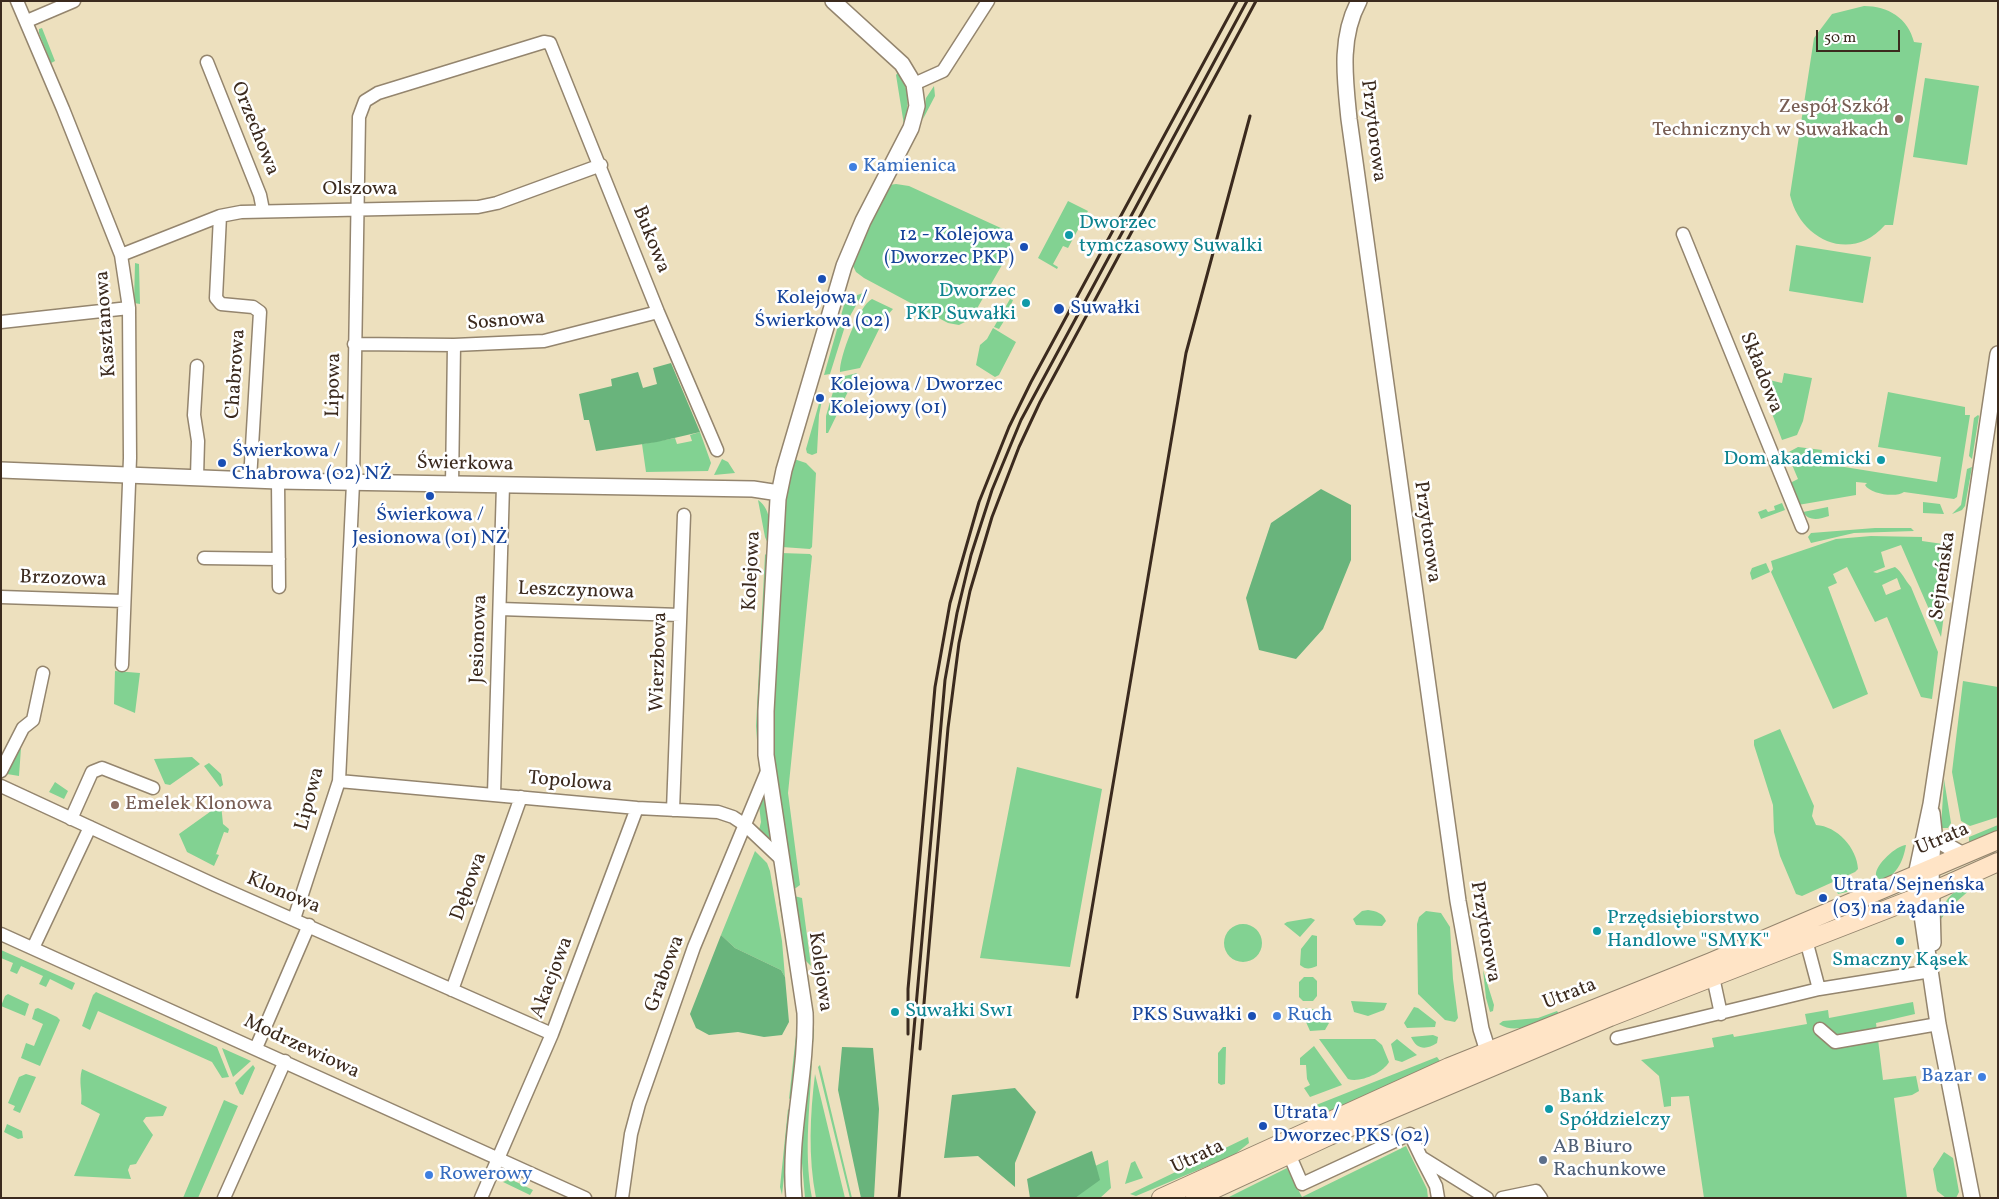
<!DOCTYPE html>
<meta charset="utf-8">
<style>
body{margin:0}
#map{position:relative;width:1999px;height:1199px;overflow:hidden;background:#ede0be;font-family:Vollkorn,serif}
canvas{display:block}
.frame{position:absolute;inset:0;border:2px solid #3b2a1e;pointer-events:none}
.scale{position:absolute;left:1816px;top:30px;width:84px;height:22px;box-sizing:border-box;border:2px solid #3b2a1e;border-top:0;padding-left:6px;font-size:15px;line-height:18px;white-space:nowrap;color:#3b2a1e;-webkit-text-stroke:4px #fff;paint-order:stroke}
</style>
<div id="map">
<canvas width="1999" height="1199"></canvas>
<div class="frame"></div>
<div class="scale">50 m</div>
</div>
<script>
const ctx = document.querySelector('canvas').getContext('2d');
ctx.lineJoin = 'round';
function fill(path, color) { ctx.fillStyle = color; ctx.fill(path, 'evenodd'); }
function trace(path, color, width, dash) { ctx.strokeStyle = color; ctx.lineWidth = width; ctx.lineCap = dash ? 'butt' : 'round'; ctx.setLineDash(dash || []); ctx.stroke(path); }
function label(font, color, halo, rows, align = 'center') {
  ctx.font = font + ' Vollkorn,serif'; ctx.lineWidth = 5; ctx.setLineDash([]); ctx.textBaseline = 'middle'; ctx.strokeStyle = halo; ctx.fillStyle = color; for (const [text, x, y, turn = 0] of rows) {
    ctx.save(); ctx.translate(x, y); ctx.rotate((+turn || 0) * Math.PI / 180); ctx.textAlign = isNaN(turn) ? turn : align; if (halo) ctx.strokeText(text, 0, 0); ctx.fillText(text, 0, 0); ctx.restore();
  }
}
fill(new Path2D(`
 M 1864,6 C 1888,6 1908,18 1914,42 L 1922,43 L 1893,225 L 1885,225 C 1851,264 1800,240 1790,195 L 1814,38 L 1832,14 Z
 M 42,28 L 55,61 L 51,63 L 39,33 L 39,29 Z
 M 899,71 C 909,90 910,104 904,125 L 896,75 Z
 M 1925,78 L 1979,86 L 1967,165 L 1913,157 Z
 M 934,86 L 935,96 L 923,119 L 926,98 Z
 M 896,184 L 909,186 L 1003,229 L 1010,237 L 1010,251 L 971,319 L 959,325 L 948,323 L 864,278 L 856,272 L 852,264 L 867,227 L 889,185 Z
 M 1068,201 L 1088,211 L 1068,248 L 1063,246 L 1053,264 L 1058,267 L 1057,269 L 1038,258 Z
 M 1796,245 L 1871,257 L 1863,303 L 1789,291 Z
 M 135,263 L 139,264 L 140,304 L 134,303 Z
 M 863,293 L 846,323 L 830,374 L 824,375 L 844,305 L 852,297 Z
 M 872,299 L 893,309 L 884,319 L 860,368 L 840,372 C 839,358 859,305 872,299 Z
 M 1010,299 L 1013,300 L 1010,307 L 1012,308 L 999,329 L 994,327 Z
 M 993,328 L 1016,342 L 999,375 L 995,377 L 976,365 L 980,345 L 987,339 Z
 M 857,373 L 828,433 L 826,433 L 826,416 L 837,378 Z
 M 1784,373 L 1812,378 L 1803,421 L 1797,435 L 1782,440 L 1765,395 L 1765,379 L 1782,383 Z
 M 1888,392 L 1965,407 L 1965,415 L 1970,415 L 1957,497 L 1954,499 L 1904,492 C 1896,498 1870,494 1865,485 L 1867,483 L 1856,482 L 1856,495 L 1798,505 L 1790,483 L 1798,479 L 1787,453 L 1798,447 L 1822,450 L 1820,463 L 1937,482 L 1941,457 L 1878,447 Z
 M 820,400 L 822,400 L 819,415 L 817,453 L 812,455 L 807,453 L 806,449 Z
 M 1978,415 L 1979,416 L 1972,459 L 1969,456 L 1974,418 Z
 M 700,432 L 711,463 L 708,471 L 646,472 L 642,444 L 675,438 L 677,444 L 692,441 L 690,435 Z
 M 722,459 L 728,462 L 735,473 L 714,475 Z
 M 794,459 L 806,463 L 816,473 L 812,547 L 810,549 L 782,547 L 785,498 Z
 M 1972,467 L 1965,506 L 1962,510 L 1952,514 L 1961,505 L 1967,469 Z
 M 758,500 C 773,511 769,527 768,544 L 765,537 Z
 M 1923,502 L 1940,504 L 1944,514 L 1923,513 Z
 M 1782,503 L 1785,510 L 1761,519 L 1758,512 L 1766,509 L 1768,512 L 1775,510 L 1774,506 Z
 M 1828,507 L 1829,516 C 1820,519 1809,522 1803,512 Z
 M 1875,528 L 1911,528 L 1914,531 L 1854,533 L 1811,543 L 1808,537 L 1811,533 Z
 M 1871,536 L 1922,537 L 1922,541 L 1943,544 L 1943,539 L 1953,548 L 1941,637 L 1901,545 L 1881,552 L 1885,567 L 1873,572 L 1877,573 L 1895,567 C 1902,572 1905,580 1911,587 L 1938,652 L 1932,699 L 1921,697 L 1887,617 L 1875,622 L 1847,567 L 1833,574 L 1837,583 L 1828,587 L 1868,694 L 1833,709 L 1771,572 L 1773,569 L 1771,561 L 1836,539 ZM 1897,578 L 1901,589 L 1886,595 L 1882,585 Z
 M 767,553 L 760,759 L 759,768 L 756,726 L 765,555 Z
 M 781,553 L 810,554 L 812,556 L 788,793 L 800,885 L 793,890 L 772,740 Z
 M 1766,563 L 1770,572 L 1752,580 L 1750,573 L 1752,568 Z
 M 115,671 L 140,673 L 135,713 L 114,704 Z
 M 1963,681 L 1998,687 L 1998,817 L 1970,826 L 1961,821 L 1952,772 Z
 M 1780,729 L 1814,806 L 1812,816 L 1816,825 C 1837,826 1857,848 1858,869 L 1855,872 L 1802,896 L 1796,894 L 1780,856 L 1774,832 L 1773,805 L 1754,745 L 1754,740 Z
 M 19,747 L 21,748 L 19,776 L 7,774 Z
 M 192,757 L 200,764 L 170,785 L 165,784 L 154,759 Z
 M 209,763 L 221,774 L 223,785 L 220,787 L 204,766 Z
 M 1017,767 L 1102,789 L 1070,967 L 980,958 Z
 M 1944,779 L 1951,823 L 1948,828 L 1941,828 Z
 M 55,782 L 68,791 L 64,799 L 49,792 Z
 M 765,794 L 772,842 L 759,830 L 761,822 L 759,805 Z
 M 221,804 L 223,824 L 229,829 L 228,833 L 224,832 L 215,857 L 216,854 L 219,855 L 214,866 L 187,852 L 179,834 Z
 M 1998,825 L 1998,832 L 1969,844 L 1969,837 Z
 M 1906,845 C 1903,863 1896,876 1879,882 C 1878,881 1876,875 1876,875 C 1875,865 1897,845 1906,845 Z
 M 755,851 L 767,863 L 770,871 L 782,941 L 785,977 L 781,970 L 735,948 L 721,935 Z
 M 1861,879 L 1865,880 L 1869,887 L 1838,894 L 1836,890 Z
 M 1970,882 L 1971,889 L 1949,908 L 1941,919 C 1942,899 1954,891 1970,882 Z
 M 794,896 L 802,898 L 811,966 L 804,959 Z
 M 781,898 L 800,1026 L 793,1096 L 789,1099 L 797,1026 L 796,1000 L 779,901 Z
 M 1368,910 C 1376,911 1383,913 1386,921 L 1382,926 L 1356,925 L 1353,919 L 1362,911 Z
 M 1426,911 L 1441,913 L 1450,927 L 1453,979 L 1458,1018 L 1455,1022 L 1445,1020 L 1418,994 L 1417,924 L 1419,917 Z
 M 1311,918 L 1315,920 L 1300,937 L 1284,924 L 1287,922 Z
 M1224 943a19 19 0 1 1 38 0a19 19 0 1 1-38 0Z
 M 1312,935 L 1317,936 L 1317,966 C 1310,969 1306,970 1300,965 L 1301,949 Z
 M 1,950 L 75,983 L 72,990 L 50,979 L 46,987 L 39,984 L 43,976 L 21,966 L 17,974 L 10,971 L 13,963 L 1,958 Z
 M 1483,970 L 1494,1005 L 1493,1011 L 1490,1012 L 1486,998 Z
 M 1304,977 L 1313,977 L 1317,981 L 1317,996 L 1313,1001 L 1303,1001 L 1299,997 L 1299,982 Z
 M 96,992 L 217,1047 L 229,1077 L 222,1078 L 212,1062 L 98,1011 L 90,1030 L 82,1026 L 93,995 Z
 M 8,994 L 29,1004 L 25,1016 L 1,1006 L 5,996 Z
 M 1351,1001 L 1387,1003 L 1384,1010 L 1368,1016 L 1354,1012 Z
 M 1913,1002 L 1915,1014 L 1876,1023 L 1883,1080 L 1916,1076 L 1919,1091 L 1912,1095 L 1894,1098 L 1907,1198 L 1704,1198 L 1689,1096 L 1671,1097 L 1671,1106 L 1664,1107 L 1659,1076 L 1641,1060 L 1714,1047 L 1712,1038 L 1733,1034 L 1734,1037 L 1807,1024 L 1805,1014 L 1828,1010 L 1829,1018 Z
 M 1414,1007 L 1418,1008 L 1436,1022 L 1435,1027 L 1407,1028 L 1404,1023 Z
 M 38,1008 L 57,1017 L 60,1020 L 40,1066 L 21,1058 L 26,1043 L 34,1046 L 43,1024 L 32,1019 L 35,1009 Z
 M 1304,1008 L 1318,1010 L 1329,1023 L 1325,1030 L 1310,1031 L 1302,1013 Z
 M 1557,1011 L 1559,1014 C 1541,1021 1517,1036 1499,1024 L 1503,1021 L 1538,1018 Z
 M 813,1024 C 816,1030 812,1045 812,1054 C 811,1102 803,1149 812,1198 L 805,1198 L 801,1151 Z
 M 1433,1035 L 1438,1037 L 1437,1043 C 1426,1050 1417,1050 1411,1037 Z
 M 1319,1039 L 1375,1039 L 1382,1045 L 1389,1062 C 1383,1073 1360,1083 1348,1079 Z
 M 1397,1039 L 1417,1055 L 1402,1062 L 1395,1060 L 1391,1044 Z
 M 1314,1046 L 1342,1085 L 1310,1097 L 1304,1088 L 1310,1085 L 1307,1079 L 1306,1065 L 1300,1065 L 1300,1058 Z
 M 1223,1047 L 1226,1047 L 1225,1084 L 1221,1085 L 1218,1083 L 1218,1053 Z
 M 222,1048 L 251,1061 L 233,1077 Z
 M 1437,1057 L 1440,1061 L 1332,1111 L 1305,1118 L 1301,1115 L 1301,1111 Z
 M 253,1065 L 255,1068 L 243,1095 L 240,1094 L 235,1083 Z
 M 820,1065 L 852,1198 L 850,1198 L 818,1067 Z
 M 82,1069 L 167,1107 L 163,1116 L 146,1117 L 143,1121 L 153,1135 L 136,1164 L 130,1165 L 128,1170 L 131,1179 L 74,1176 L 100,1114 L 81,1104 C 83,1092 78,1083 82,1069 Z
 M 26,1074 L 36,1077 L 20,1113 L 13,1110 L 15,1106 L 8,1103 L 19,1077 Z
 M 815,1074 L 845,1198 L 816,1198 C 808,1157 810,1115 815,1074 Z
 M 224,1100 L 238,1106 L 198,1198 L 183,1198 Z
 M 788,1109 L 791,1112 L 782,1195 L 780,1187 Z
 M 7,1124 L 22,1131 L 23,1138 L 18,1139 L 4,1132 Z
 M 1248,1137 L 1249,1143 L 1234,1155 L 1136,1196 L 1130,1194 Z
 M 1406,1146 L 1427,1189 L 1428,1198 L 1227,1198 L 1287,1168 L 1302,1197 Z
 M 1944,1152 L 1953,1158 L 1959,1192 L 1956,1198 L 1946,1198 L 1937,1191 L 1933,1169 Z
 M 1108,1160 L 1111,1188 L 1100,1198 L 1027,1198 Z
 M 1135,1161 L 1143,1178 L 1125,1184 L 1131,1163 Z
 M 510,1179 L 533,1190 L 530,1195 L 503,1182 Z`), '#82d292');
fill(new Path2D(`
 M 671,363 L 700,432 L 657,442 L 596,451 L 589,420 L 584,420 L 579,394 L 612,386 L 611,379 L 638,372 L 643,388 L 657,384 L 653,368 Z
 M 1321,489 L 1351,505 L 1351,560 L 1323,629 L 1296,659 L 1259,650 L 1246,598 L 1271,523 Z
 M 721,935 L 735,948 L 781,970 L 785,977 L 789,1022 L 782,1035 L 764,1037 L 738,1032 L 709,1035 L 696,1028 L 690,1014 Z
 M 842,1047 L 873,1048 L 879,1109 L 874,1198 L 861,1198 L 838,1090 Z
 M 1015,1088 L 1036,1112 L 1015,1163 L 1015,1187 L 978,1156 L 944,1158 L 952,1095 Z
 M 1092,1151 L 1100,1180 L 1075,1198 L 1030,1198 L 1027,1179 Z`), '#69b47c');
const minor = new Path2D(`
 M 17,1 L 63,109 L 121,255 L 129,308 L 130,458 L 122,665
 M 27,21 L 74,1
 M 207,62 L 260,195 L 263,210
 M 914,84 L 943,71 L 988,1
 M 220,216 L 216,298 L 221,304 L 253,307 L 260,312 L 250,480
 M 1683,234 L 1802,527
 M 121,255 L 220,216 L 241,212 L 478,207 L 497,203 L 601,165
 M 1,322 L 129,308
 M 354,344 L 454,345 L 544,341 L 658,312
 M 197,477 L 198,441 L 194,415 L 197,366
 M 278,481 L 279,587
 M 452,485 L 454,345
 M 204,558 L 279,559
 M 1,597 L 124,601
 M 500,609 L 680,615
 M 1,771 L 23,728 L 33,720 L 43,673
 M 339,781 L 637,808 L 718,812 L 733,817 L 745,825 L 781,859
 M 1,786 L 215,885 L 552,1034
 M 494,794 L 503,485
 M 673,810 L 684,515
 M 71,819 L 92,772 L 102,768 L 153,788
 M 294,919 L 339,781 L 353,483 L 359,117 L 365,101 L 378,93 L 544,42 L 550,43 L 658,312 L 717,450
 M 1,934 L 585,1198
 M 1806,940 L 1819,989
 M 33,948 L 90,827
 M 1713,977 L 1721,1014
 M 452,990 L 521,797
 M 1820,1029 L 1835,1042 L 1938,1024
 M 1617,1038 L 1819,989 L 1931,971
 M 256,1048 L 309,925
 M 1289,1154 L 1302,1184 L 1410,1134 L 1421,1157 L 1487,1198
 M 1421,1157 L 1436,1186 L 1438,1198
 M 224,1198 L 285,1061
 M 481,1198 L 552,1034 L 637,808
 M 622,1198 L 631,1134 L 639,1104 L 694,947 L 768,769
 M 1502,1198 L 1536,1191 L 1541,1198`);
const tertiary = new Path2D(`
 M 1359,1 C 1339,38 1345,79 1349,119 L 1458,901 L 1481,1029 L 1491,1061
 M 1,470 L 278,481 L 753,489 L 779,493
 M 1932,813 L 1934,832 L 1931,868 L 1933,943
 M 1934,838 L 1963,855
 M 794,1198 C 788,1136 807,1074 805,1013 L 766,755 L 766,711 L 778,499 L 784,470 L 844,266 L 863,221 L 911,128 L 917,106 L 914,84 L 902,64 L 833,1
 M 1972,1198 L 1938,1024 L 1916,875 L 1931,804 L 1944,718 L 1998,354`);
const secondary = new Path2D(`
 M 1161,1198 L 1449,1067 L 1711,962 L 1998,840
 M 1195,1198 L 1329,1136 L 1610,1017 L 1931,892 L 1998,862`);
trace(minor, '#94856e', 15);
trace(tertiary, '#94856e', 18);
trace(secondary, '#94856e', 20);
trace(minor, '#fff', 12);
trace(tertiary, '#fff', 15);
trace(secondary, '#ffe4c6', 18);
trace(new Path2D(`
 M 1077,997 L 1186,353 L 1250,116
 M 908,1034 L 908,989 L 935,687 L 950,603 L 979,502 L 1009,427 L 1031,382 L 1237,1
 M 920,1049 L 948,728 L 959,643 L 970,591 L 992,517 L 1019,447 L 1040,402 L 1256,1
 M 899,1198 L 945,680 L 957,613 L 971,555 L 992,490 L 1021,420 L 1247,1`), '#3b2a1e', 3);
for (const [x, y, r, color] of [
 [1899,119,5,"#8d6e63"],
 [853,167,5,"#3f7fe0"],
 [1069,235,5,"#0f9aa8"],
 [1024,247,5,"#1a4fb4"],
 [822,279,5,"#1a4fb4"],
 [1026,303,5,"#0f9aa8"],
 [1059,309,6,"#1a4fb4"],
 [820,398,5,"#1a4fb4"],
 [1881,460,5,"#0f9aa8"],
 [222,463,5,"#1a4fb4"],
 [430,496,5,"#1a4fb4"],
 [115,805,5,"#8d6e63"],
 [1823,898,5,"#1a4fb4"],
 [1597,931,5,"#0f9aa8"],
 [1900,941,5,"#0f9aa8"],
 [895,1012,5,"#0f9aa8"],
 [1252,1016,5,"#1a4fb4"],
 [1277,1016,5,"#3f7fe0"],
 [1982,1077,5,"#3f7fe0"],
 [1549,1109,5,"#0f9aa8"],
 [1263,1126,5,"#1a4fb4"],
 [1543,1160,5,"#5c6f8a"],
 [429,1175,5,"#3f7fe0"]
]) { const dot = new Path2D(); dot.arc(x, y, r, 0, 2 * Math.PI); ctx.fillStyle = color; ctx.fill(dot); trace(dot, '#fff', 2); }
label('20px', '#785e54', '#fff', [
 ["Zespół Szkół",1889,108],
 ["Technicznych w Suwałkach",1889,131],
 ["Emelek Klonowa",125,805,"left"]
], 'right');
label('20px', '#3b2a1e', '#fff', [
 ["Orzechowa",254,129,68],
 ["Przytorowa",1372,131,83],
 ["Olszowa",360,190],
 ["Bukowa",650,240,68],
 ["Sosnowa",506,322,-5],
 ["Kasztanowa",107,324,-94],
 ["Składowa",1760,373,68],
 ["Chabrowa",237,374,-86],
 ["Lipowa",335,385,-89],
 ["Świerkowa",465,465,1],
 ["Przytorowa",1426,532,82],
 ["Kolejowa",753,571,-87],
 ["Sejneńska",1944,576,-82],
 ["Brzozowa",63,580,2],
 ["Leszczynowa",576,592,2],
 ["Jesionowa",480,639,-88],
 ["Wierzbowa",660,662,-88],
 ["Topolowa",570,783,5],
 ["Lipowa",311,799,-75],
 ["Utrata",1943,840,-23],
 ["Dębowa",470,887,-70],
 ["Klonowa",283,894,23],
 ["Przytorowa",1484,932,80],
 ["Kolejowa",819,972,82],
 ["Grabowa",666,974,-70],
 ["Akacjowa",553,978,-69],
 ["Utrata",1570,995,-21],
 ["Modrzewiowa",301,1048,25],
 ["Utrata",1198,1158,-25]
]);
label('20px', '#366cbe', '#fff', [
 ["Kamienica",863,167],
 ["Ruch",1287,1016],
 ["Bazar",1972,1077,"right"],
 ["Rowerowy",439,1175]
], 'left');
label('20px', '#0d838f', '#fff', [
 ["Dworzec",1079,224],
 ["tymczasowy Suwalki",1079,247],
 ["Dworzec",1016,292,"right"],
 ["PKP Suwałki",1016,315,"right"],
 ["Dom akademicki",1871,460,"right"],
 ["Przędsiębiorstwo",1607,919],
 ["Handlowe \"SMYK\"",1607,942],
 ["Smaczny Kąsek",1900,961,"center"],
 ["Suwałki Sw1",905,1012],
 ["Bank",1559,1098],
 ["Spółdzielczy",1559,1121]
], 'left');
label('20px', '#164399', '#fff', [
 ["12 - Kolejowa",1014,236,"right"],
 ["(Dworzec PKP)",1014,259,"right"],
 ["Kolejowa /",822,299,"center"],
 ["Świerkowa (02)",822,322,"center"],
 ["Suwałki",1070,309],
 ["Kolejowa / Dworzec",830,386],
 ["Kolejowy (01)",830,409],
 ["Świerkowa /",232,452],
 ["Chabrowa (02) NŻ",232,475],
 ["Świerkowa /",430,516,"center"],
 ["Jesionowa (01) NŻ",430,539,"center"],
 ["Utrata/Sejneńska",1833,886],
 ["(03) na żądanie",1833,909],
 ["PKS Suwałki",1242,1016,"right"],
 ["Utrata /",1273,1114],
 ["Dworzec PKS (02)",1273,1137]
], 'left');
label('20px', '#4e5e75', '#fff', [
 ["AB Biuro",1553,1148],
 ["Rachunkowe",1553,1171]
], 'left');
</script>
